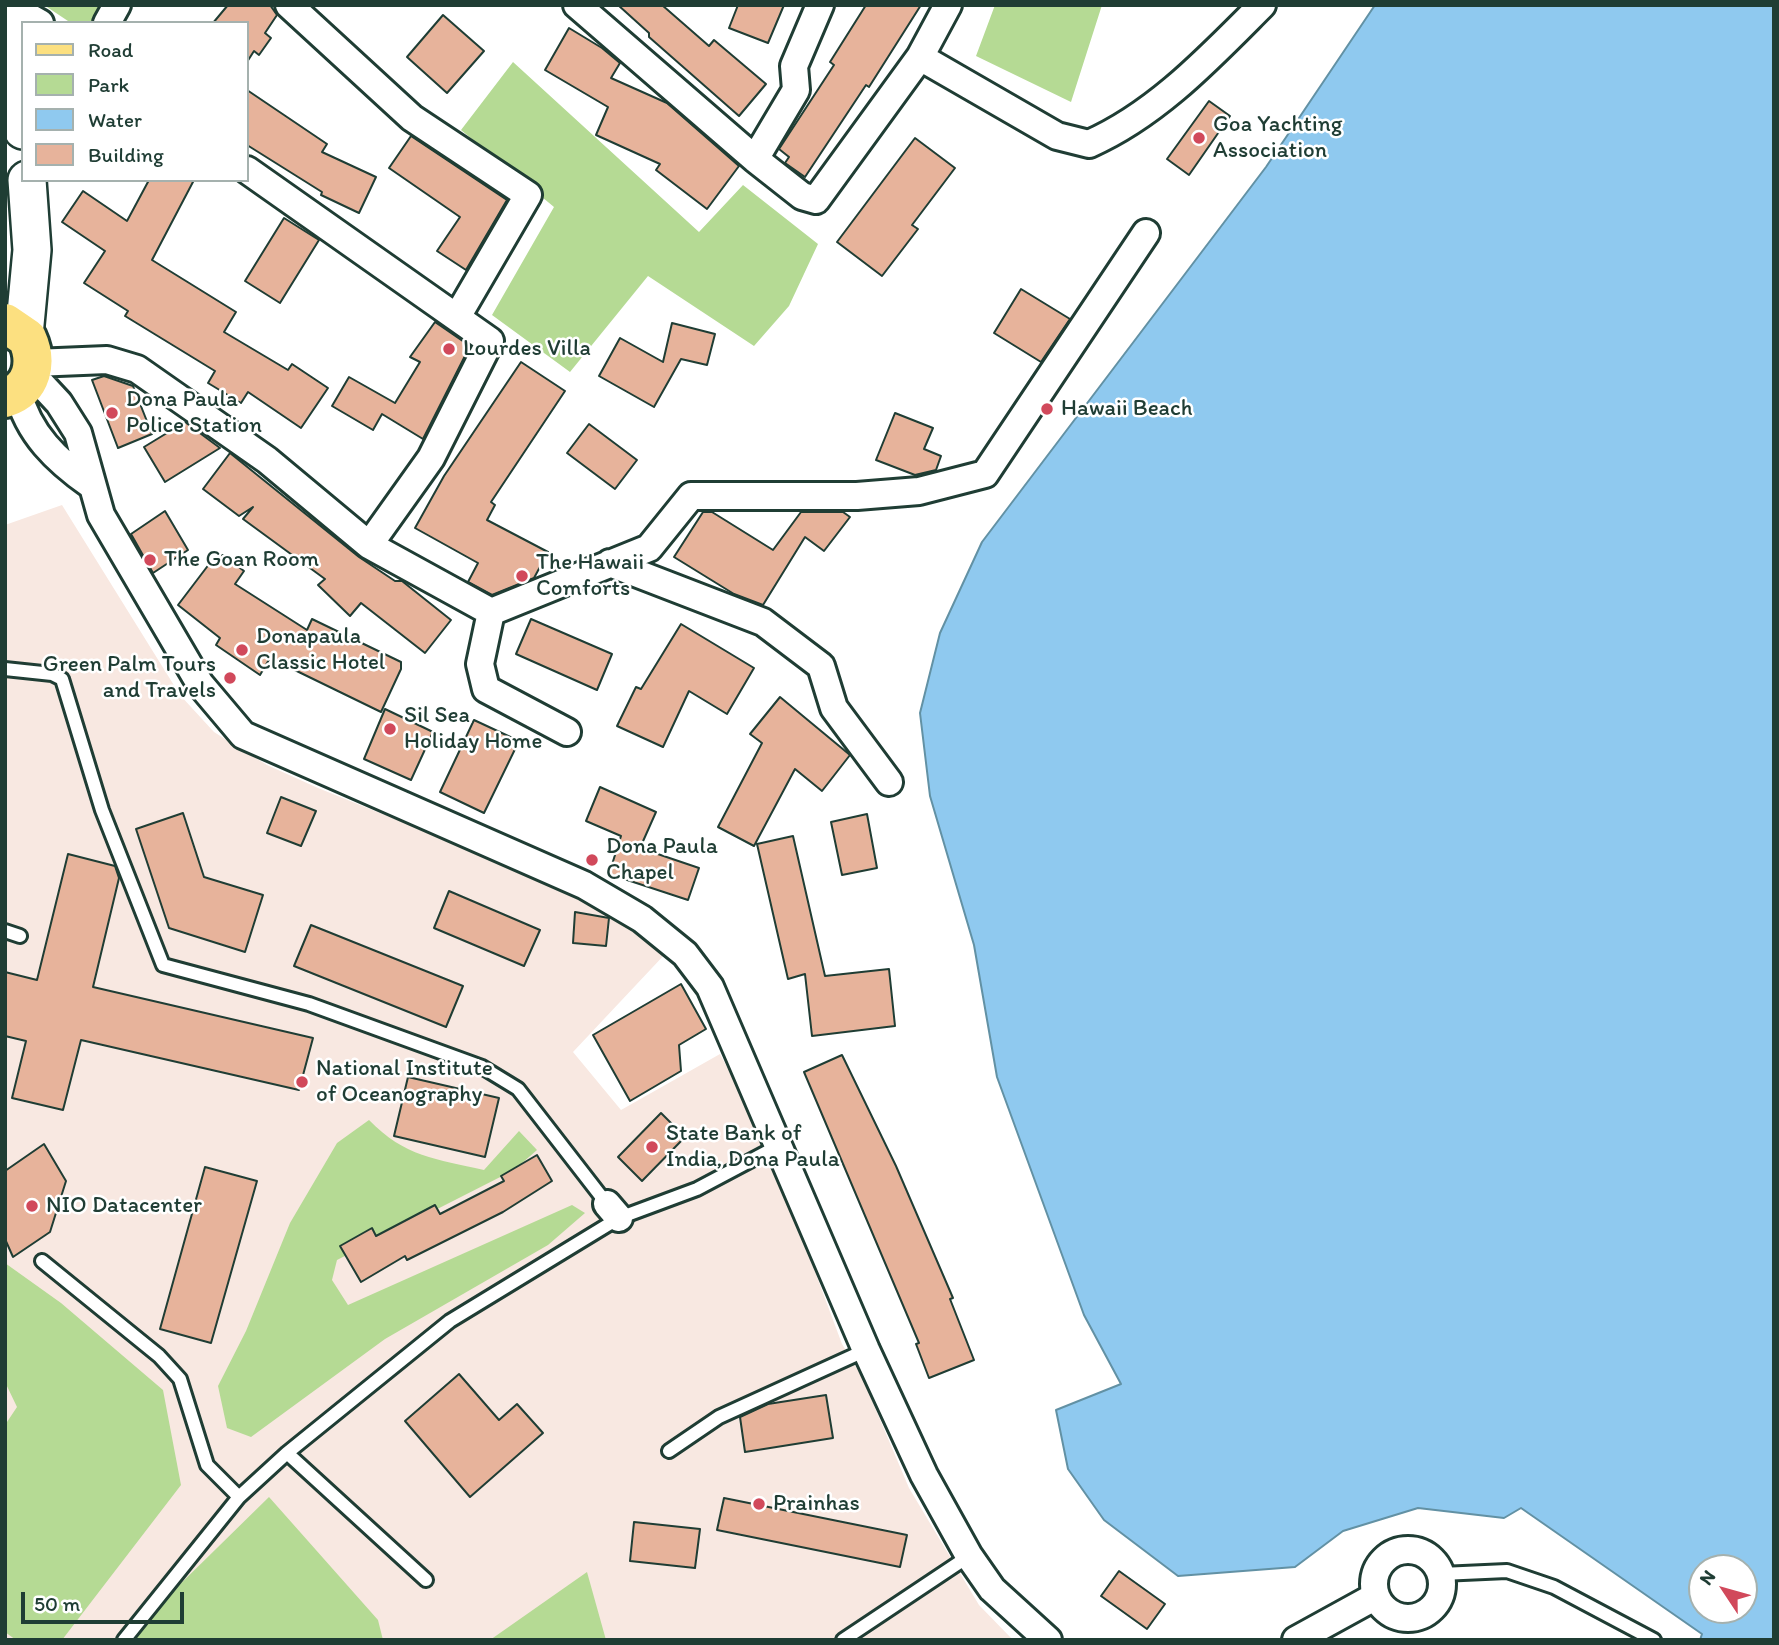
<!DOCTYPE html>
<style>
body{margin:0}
#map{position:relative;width:1779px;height:1645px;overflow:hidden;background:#fff;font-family:Itim,sans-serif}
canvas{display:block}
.frame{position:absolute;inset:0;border:7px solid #1f3d34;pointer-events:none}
.legend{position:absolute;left:21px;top:21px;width:228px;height:161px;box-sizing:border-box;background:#fff;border:2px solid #a5b1ae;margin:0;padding:9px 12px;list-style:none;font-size:21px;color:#1f3d34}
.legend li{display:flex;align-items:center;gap:14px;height:35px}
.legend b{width:35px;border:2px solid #a5b1ae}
.north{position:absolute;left:1688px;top:1554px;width:70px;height:70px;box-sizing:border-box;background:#fff;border:2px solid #a5b1ae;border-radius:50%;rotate:306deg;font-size:19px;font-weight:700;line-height:28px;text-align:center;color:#1f3d34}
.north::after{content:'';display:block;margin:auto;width:24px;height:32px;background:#d1495b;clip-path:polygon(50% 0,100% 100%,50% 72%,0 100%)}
.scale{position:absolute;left:21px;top:1592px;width:163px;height:32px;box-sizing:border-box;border:4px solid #1f3d34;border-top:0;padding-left:9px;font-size:21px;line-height:24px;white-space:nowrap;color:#1f3d34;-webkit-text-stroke:5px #fff;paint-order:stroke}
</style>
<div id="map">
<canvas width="1779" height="1645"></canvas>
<div class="frame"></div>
<ul class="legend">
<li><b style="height:9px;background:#fce080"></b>Road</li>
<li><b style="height:19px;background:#b5da94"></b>Park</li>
<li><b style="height:19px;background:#8fc9ef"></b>Water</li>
<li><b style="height:19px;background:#e7b39b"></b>Building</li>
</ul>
<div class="north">N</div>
<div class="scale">50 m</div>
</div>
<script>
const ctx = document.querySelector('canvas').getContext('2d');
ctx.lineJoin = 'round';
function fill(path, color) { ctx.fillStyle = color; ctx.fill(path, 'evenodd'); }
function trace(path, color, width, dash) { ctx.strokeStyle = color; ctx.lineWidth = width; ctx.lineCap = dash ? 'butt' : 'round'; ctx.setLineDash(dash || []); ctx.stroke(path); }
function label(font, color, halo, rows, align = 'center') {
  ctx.font = font + ' Itim,sans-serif'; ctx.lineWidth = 5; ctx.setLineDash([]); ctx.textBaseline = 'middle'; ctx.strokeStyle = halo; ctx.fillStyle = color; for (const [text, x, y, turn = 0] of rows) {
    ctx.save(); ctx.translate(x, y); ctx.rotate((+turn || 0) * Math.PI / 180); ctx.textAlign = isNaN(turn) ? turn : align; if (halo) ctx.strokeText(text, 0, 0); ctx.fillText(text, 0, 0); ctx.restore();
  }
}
fill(new Path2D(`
 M 62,505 L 180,695 L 214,732 L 267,765 L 318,788 L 605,904 L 667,952 L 573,1052 L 621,1110 L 720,1054 L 767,1143 L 842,1344 L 862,1377 L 909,1488 L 979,1605 L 1013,1640 L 5,1640 L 5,525 Z`), '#f8e8e1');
fill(new Path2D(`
 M 44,5 L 113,5 L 102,23 L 71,23 Z
 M 995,5 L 1102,5 L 1071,102 L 976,56 Z
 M 513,62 L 699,232 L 743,185 L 818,244 L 789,306 L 754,346 L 648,276 L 570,372 L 492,315 L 554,207 L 461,130 Z
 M 369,1120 C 405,1157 436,1159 484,1170 L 519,1131 L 537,1150 L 514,1170 L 337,1260 L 332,1280 L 348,1305 L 572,1205 L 585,1213 L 548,1245 L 385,1339 L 251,1437 L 227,1428 L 218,1386 L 246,1331 L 290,1223 L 337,1143 Z
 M 5,1263 L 61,1303 L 163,1390 L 181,1485 L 62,1640 L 16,1640 L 5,1632 L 5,1425 L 17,1407 L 5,1382 Z
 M 269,1497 L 378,1620 L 383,1640 L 135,1640 L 166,1598 Z
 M 587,1572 L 606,1640 L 490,1640 Z`), '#b5da94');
const water = new Path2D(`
 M 1375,5 L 1774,5 L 1774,1640 L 1700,1640 L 1702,1634 L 1521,1508 L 1504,1518 L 1418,1508 L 1343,1531 L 1295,1567 L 1178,1576 L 1104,1520 L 1068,1469 L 1056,1410 L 1121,1384 L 1084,1315 L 997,1077 L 974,945 L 930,796 L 920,713 L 940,633 L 982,542 L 1266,167 ZM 1702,1568 L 1744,1568 L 1744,1610 L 1702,1610 Z`);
fill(water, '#8fc9ef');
trace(water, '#6291a4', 2);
const building = new Path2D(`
 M 228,5 L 270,5 L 277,15 L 265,33 L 271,38 L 259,55 L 254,51 L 247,62 L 247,23 L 213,23 Z
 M 618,5 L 662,5 L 709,46 L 714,40 L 766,84 L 739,116 L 649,37 L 649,33 Z
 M 738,5 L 784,5 L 768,43 L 729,28 Z
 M 866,5 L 921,5 L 869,87 L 866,85 L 805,177 L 785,163 L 789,157 L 779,149 L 834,65 L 830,62 Z
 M 443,15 L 484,51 L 447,93 L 407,57 Z
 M 569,28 L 602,48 L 620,63 L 611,78 L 667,103 L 739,166 L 707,209 L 656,170 L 660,164 L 596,135 L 608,107 L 545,70 Z
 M 247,90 L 327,144 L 322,152 L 376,177 L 359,213 L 321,195 L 322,192 L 247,145 Z
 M 1209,101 L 1230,116 L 1189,175 L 1167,159 Z
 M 411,136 L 507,200 L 466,270 L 437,251 L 460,217 L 389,168 Z
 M 915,138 L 955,168 L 912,225 L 918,229 L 882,276 L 837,242 Z
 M 149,180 L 194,180 L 152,260 L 236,312 L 224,332 L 288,370 L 292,364 L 328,388 L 301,428 L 248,392 L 241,403 L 208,383 L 215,371 L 125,316 L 128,311 L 84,283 L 105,251 L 62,222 L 83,191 L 127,221 Z
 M 284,218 L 319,240 L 280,303 L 245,281 Z
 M 1021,289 L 1070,319 L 1041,362 L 994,333 Z
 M 435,322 L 470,346 L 423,439 L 382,414 L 373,430 L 332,406 L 349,377 L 395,403 L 420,362 L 410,357 Z
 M 672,323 L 715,334 L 707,365 L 681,359 L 654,407 L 599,376 L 620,338 L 663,362 Z
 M 521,362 L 565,391 L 491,502 L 495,505 L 487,520 L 548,552 L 534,578 L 492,595 L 468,582 L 478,563 L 415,528 L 444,476 Z
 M 104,376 L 133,386 L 152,434 L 118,448 L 92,380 Z
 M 895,413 L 933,428 L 924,449 L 941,456 L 936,470 L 915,475 L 876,460 Z
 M 185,422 L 220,448 L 165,482 L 144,447 Z
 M 589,424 L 637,460 L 615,489 L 567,453 Z
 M 230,453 L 359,557 L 395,581 L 402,581 L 451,620 L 425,653 L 361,603 L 350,616 L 318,585 L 325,579 L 243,519 L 253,507 L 239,516 L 203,489 Z
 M 165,511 L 188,550 L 153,573 L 131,534 Z
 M 703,512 L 712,512 L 773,550 L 801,512 L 843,512 L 850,517 L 824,551 L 805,537 L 763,605 L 734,594 L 674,557 Z
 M 216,555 L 223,555 L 244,571 L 235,584 L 307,630 L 312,619 L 401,662 L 401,669 L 381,712 L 270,658 L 260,675 L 216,645 L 220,638 L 178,605 Z
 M 531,619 L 612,654 L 597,690 L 516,654 Z
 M 681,624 L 754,668 L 727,714 L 689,691 L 663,747 L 617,726 L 636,687 L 641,689 Z
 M 780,697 L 850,755 L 822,791 L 795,769 L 754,846 L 718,827 L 762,743 L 750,734 Z
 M 385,709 L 433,732 L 411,780 L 364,759 Z
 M 474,720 L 519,741 L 484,813 L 440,792 Z
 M 600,787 L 656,812 L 640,848 L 699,868 L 688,900 L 609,874 L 621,836 L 586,821 Z
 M 281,797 L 316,811 L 301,846 L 267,833 Z
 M 183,813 L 204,877 L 263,895 L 245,952 L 169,928 L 136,829 Z
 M 867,814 L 877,868 L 842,875 L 831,822 Z
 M 793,836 L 825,976 L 889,969 L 895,1026 L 812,1036 L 805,974 L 788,979 L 757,844 Z
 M 68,854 L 115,866 L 119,878 L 93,987 L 313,1038 L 299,1090 L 81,1040 L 63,1110 L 12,1098 L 26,1041 L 5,1036 L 5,972 L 37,980 Z
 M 449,891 L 540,930 L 524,966 L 434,928 Z
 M 575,912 L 609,918 L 606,946 L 573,943 Z
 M 311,925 L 463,986 L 446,1027 L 294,966 Z
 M 681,984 L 706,1029 L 679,1045 L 681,1071 L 630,1101 L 593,1035 Z
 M 842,1055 L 896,1166 L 953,1298 L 950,1299 L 974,1360 L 929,1378 L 916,1344 L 919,1343 L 804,1072 Z
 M 408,1077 L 499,1098 L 485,1157 L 394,1136 Z
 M 661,1113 L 685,1137 L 642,1181 L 618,1157 Z
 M 44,1144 L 66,1181 L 50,1232 L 13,1257 L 5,1239 L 5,1171 Z
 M 537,1155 L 552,1181 L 503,1212 L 407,1260 L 405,1256 L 361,1282 L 340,1246 L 372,1228 L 376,1236 L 435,1205 L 440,1214 L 504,1181 L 501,1176 Z
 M 205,1167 L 257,1181 L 211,1343 L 160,1329 Z
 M 459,1374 L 499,1420 L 517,1404 L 543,1433 L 470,1497 L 405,1421 Z
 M 826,1395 L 833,1438 L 745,1452 L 740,1417 L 768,1404 Z
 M 724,1498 L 907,1535 L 900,1567 L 717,1530 Z
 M 634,1522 L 700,1529 L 695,1568 L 630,1561 Z
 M 1119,1571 L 1165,1604 L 1147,1629 L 1101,1596 Z`);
fill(building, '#e7b39b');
trace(building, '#1f3d34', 2);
const lane = new Path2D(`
 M 5,669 L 52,674 L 62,679 L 102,810 L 163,965 L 309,1004 L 482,1067 L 518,1089 L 607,1204
 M 5,931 L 20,936
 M 42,1261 L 159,1356 L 180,1379 L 207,1465 L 239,1497
 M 669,1451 L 719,1417 L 866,1350
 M 287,1453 L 426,1580
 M 1441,1574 L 1507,1571 L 1554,1587 L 1654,1640
 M 124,1640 L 239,1497 L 287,1453 L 450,1321 L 619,1218 L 697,1189 L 780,1145
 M 843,1640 L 969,1556`);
const street = new Path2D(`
 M 289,5 L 412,118 L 528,195 L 457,317
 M 577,5 L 755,159 L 796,90 L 794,66 L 820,5
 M 13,8 L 40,23
 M 107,23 L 117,5
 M 920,57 L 1057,136 L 1089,144 C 1157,114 1210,57 1262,5
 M 755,159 L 802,196 L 816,200 L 920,57 L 948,5
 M 247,170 L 490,341 L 431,458 L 369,545
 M 34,363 L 107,360 L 137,369 L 267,460 L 369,545 L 491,612 L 480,664 L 486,689 L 567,732
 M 32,374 L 59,403 L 78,433 L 101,515 L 200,684 L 243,735 L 584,885 L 642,919 L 685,954 L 710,987 L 866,1350 L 924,1475 L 969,1556 L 992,1589 L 1048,1640
 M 18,392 C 28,434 57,461 91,485
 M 610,563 L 763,622 L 821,666 L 834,708 L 889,782
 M 491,612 L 649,548 L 691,496 L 857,496 L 919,491 L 985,474 L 1146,233
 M 607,1204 L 619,1218
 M1374 1584a34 34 0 1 1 68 0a34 34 0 1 1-68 0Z
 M 1296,1640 L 1376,1596`);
const secondary = new Path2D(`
 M 13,5 L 23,130
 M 24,335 L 32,250 L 27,180`);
const primary = new Path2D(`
 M 5,323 L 27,338 C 38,362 33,389 5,398`);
trace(lane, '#1f3d34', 18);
trace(street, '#1f3d34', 32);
trace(secondary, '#1f3d34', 42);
trace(primary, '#1f3d34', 44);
trace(lane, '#fff', 12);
trace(street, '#fff', 26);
trace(secondary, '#fff', 37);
trace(primary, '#fce080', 38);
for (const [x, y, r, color] of [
 [1199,138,7,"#d1495b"],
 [449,349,7,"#d1495b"],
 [1047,409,7,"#d1495b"],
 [112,413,7,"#d1495b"],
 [150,560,7,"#d1495b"],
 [522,576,7,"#d1495b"],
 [242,650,7,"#d1495b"],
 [230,678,7,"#d1495b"],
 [390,729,7,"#d1495b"],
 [592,860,7,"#d1495b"],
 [302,1082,7,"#d1495b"],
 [652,1147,7,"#d1495b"],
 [32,1206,7,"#d1495b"],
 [759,1504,7,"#d1495b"]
]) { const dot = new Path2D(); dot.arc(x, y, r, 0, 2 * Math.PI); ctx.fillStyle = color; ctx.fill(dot); trace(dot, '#fff', 2.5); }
label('23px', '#1f3d34', '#fff', [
 ["Goa Yachting",1213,125],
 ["Association",1213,151],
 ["Lourdes Villa",463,349],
 ["Dona Paula",126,400],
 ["Police Station",126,426],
 ["Hawaii Beach",1061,409],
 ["The Goan Room",164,560],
 ["The Hawaii",536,563],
 ["Comforts",536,589],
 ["Donapaula",256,637],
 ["Classic Hotel",256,663],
 ["Green Palm Tours",216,665,"right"],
 ["and Travels",216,691,"right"],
 ["Sil Sea",404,716],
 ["Holiday Home",404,742],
 ["Dona Paula",606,847],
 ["Chapel",606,873],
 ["National Institute",316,1069],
 ["of Oceanography",316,1095],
 ["State Bank of",666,1134],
 ["India, Dona Paula",666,1160],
 ["NIO Datacenter",46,1206],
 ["Prainhas",773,1504]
], 'left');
</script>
